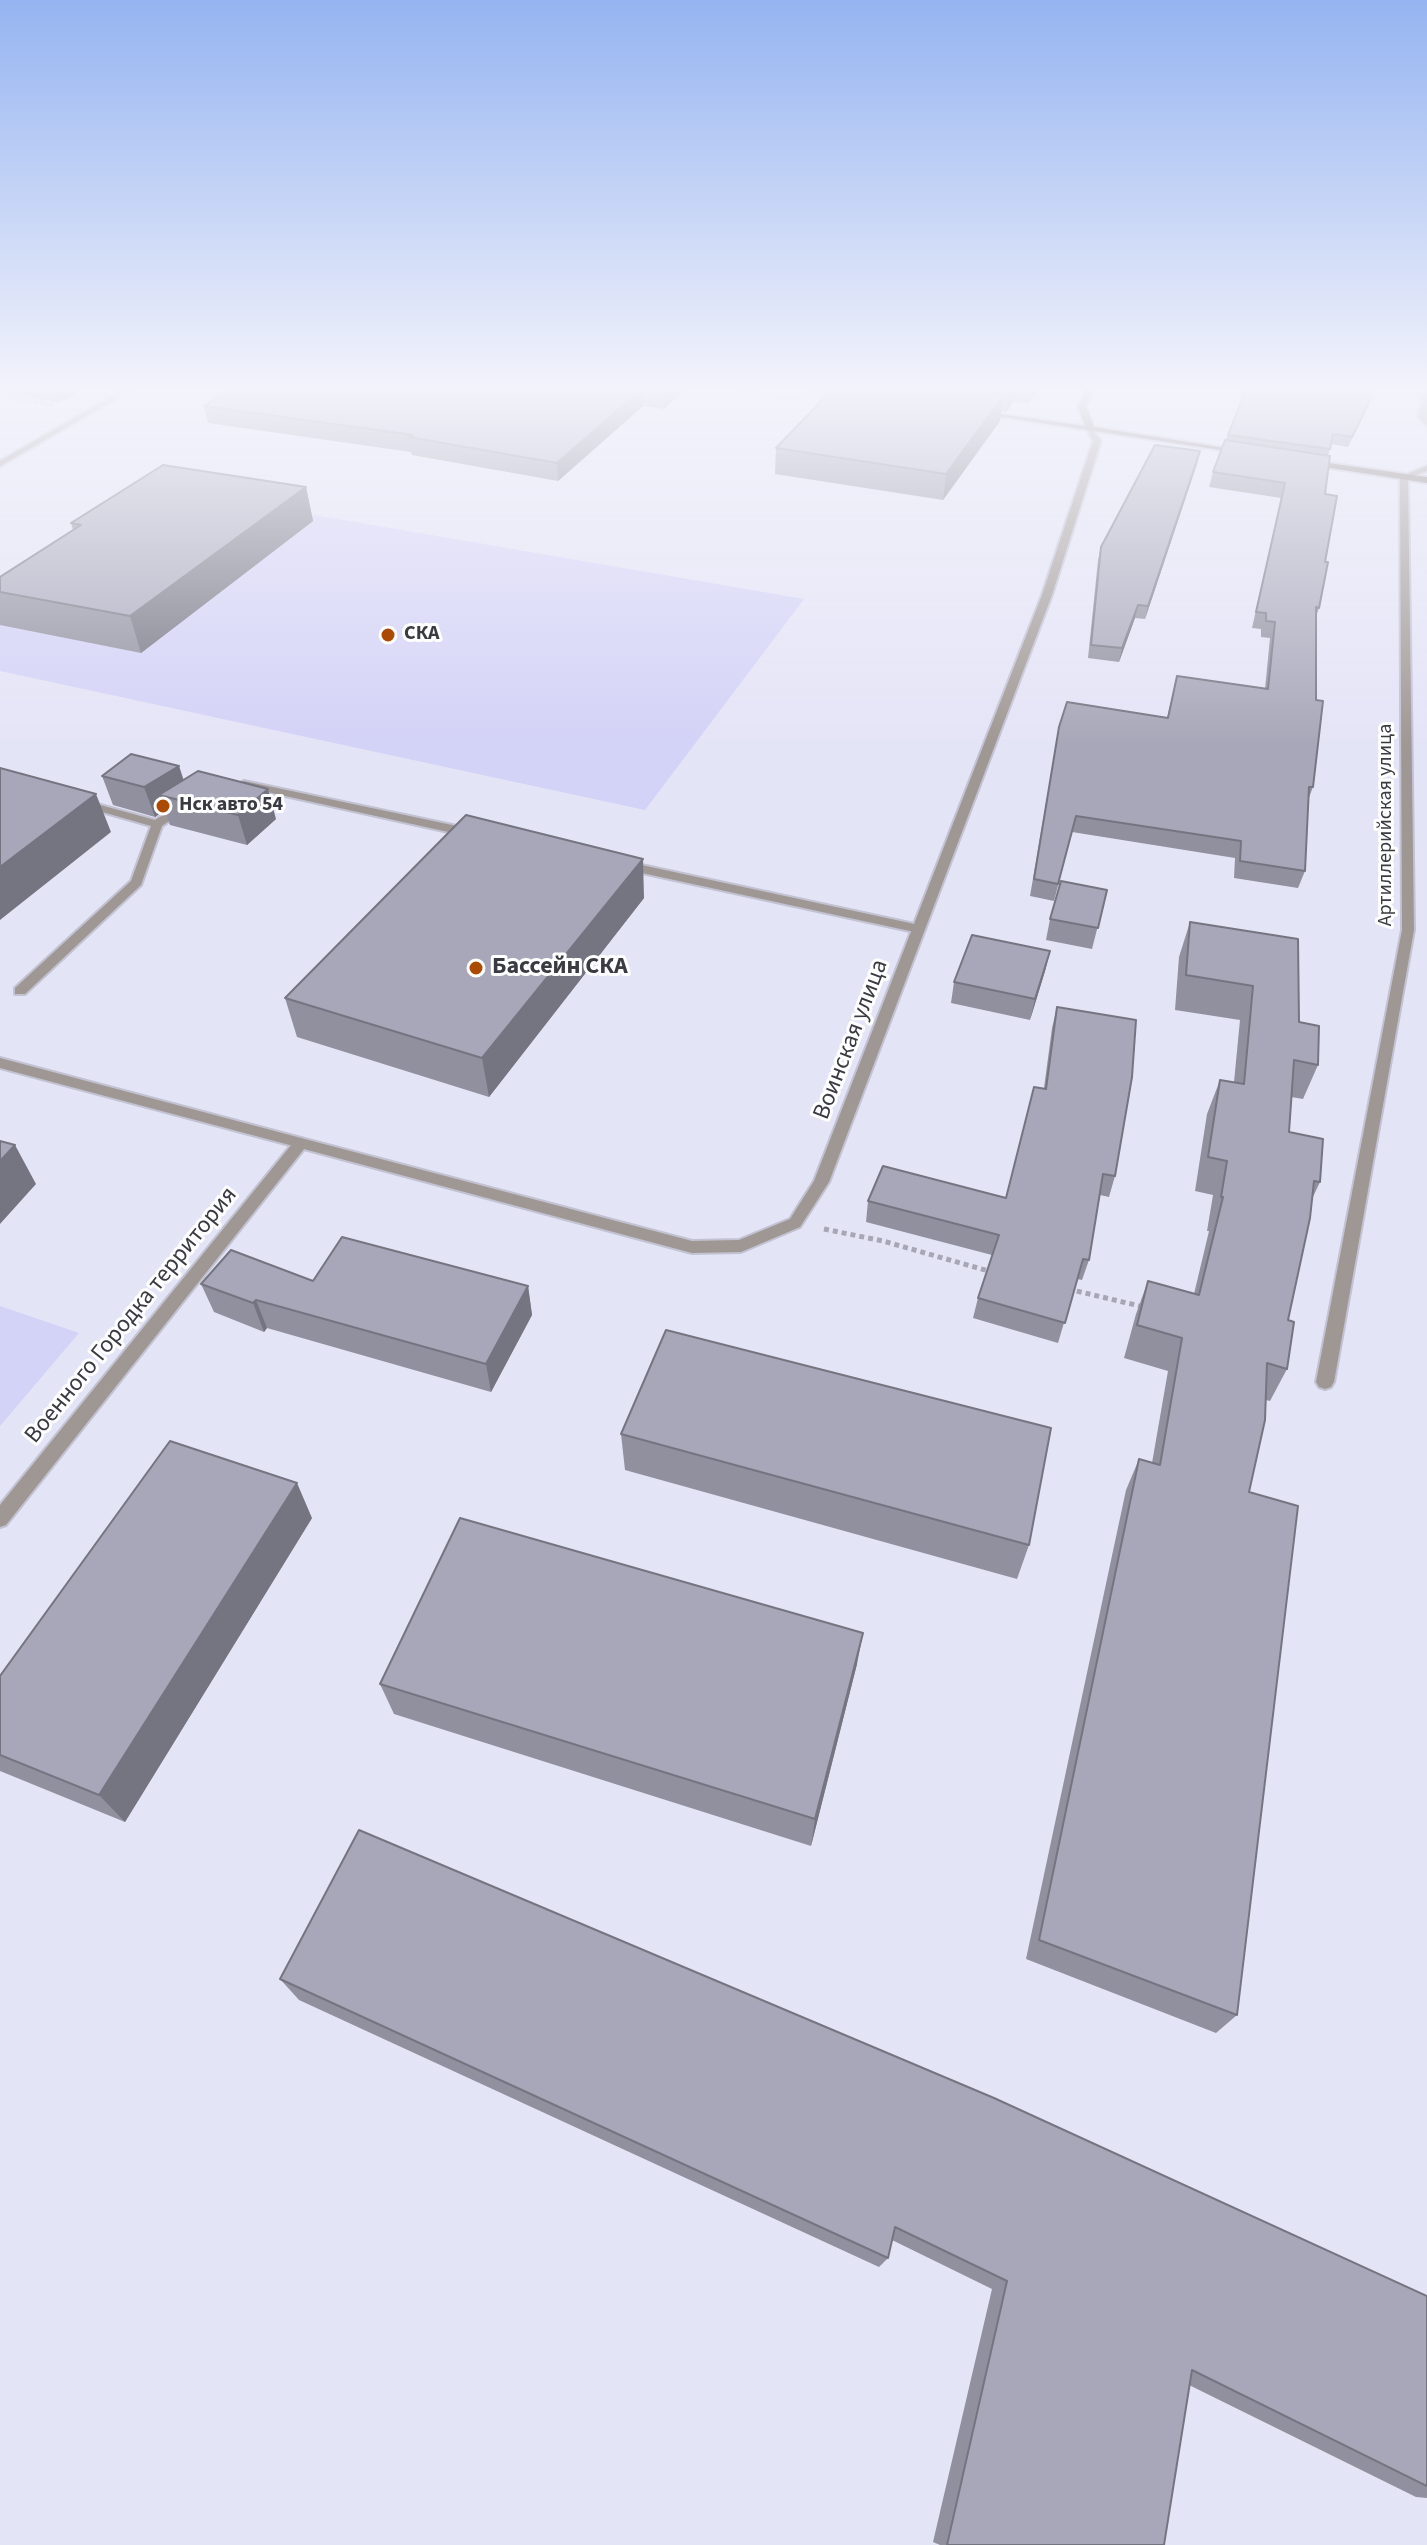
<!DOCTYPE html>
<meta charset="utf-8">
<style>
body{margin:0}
canvas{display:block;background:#e4e4f7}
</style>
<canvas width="1427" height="2545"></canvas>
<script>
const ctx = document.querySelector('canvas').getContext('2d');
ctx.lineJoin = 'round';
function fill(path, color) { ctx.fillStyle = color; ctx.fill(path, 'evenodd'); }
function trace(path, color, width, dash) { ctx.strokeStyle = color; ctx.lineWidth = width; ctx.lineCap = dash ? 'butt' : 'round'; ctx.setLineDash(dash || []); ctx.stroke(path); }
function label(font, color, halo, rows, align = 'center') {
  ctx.font = font + ' "Source Sans 3",sans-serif'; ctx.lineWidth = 6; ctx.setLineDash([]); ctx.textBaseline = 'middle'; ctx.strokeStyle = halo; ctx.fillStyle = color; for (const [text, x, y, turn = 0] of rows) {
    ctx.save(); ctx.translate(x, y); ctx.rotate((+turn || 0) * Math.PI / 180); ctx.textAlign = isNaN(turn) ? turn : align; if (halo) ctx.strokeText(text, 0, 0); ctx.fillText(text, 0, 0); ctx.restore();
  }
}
fill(new Path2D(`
 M 169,490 L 804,599 L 645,810 L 0,671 L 0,598 Z
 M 0,1306 L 79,1333 L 0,1426 Z`), '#d3d2f7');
const lane = new Path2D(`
 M 244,781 L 471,829 L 477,833 L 471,837 L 240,786 L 238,784 Z
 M 82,800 L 155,820 L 181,804 L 191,806 L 162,826 L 141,885 L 25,994 L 15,994 L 15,988 L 131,881 L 151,826 L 78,805 L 78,801 Z
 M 623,861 L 919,925 L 925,929 L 919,933 L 619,868 L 617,865 Z
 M 0,1058 L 301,1138 L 308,1143 L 301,1148 L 0,1068 Z`);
const street = new Path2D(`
 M 124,389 L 133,389 L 0,466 L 0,461 Z
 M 1427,392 L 1427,426 L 1418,417 L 1423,394 Z
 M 1090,426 L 1101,441 L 1052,595 L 829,1182 L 800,1227 L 741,1252 L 692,1253 L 304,1149 L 6,1525 L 0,1527 L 0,1505 L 296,1139 L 301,1138 L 692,1241 L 739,1240 L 790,1219 L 814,1181 L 1042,595 L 1093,441 L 1086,428 Z
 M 1427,466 L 1427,471 L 1408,478 L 1414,930 L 1334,1382 L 1331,1387 L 1325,1389 L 1319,1387 L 1316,1382 L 1402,930 L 1400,477 Z`);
const secondary = new Path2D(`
 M 812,389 L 832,389 L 857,395 L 853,397 Z
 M 1087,389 L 1095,389 L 1086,406 L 1094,427 L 1244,451 L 1240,453 L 975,413 L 979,411 L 1085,426 L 1078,406 Z
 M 1307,460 L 1427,477 L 1427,483 L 1304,464 Z`);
trace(lane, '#c2c2d3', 4);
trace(street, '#c2c2d3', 4);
trace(secondary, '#c2c2d3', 4);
trace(new Path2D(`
 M 736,389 L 795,398
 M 10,398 L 53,405`), '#a6a6b5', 3, [3, 2]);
trace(new Path2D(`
 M 824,1229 L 883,1241 L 992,1272
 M 1068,1289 L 1144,1307`), '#a6a6b5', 5, [5, 4]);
fill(lane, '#9f9793');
fill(street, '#9f9793');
fill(secondary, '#7d716b');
fill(new Path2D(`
 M 0,389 L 84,389 L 59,402 L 0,392 Z
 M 230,389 L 684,389 L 664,409 L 643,406 L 558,481 L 412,455 L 411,452 L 208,423 L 204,406 Z
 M 833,389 L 1039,389 L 1029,403 L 1014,401 L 1006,412 L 1001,411 L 1000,421 L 943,500 L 775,474 L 776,448 Z
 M 1364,414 L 1348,447 L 1331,444 L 1328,456 L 1325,494 L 1325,562 L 1319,608 L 1316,617 L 1313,787 L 1308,800 L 1305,871 L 1298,888 L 1234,878 L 1235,858 L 1072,832 L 1054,901 L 1030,896 L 1059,727 L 1167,718 L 1177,676 L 1265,689 L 1270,638 L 1261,637 L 1261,629 L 1252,628 L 1281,498 L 1209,487 L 1213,472 L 1228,435 Z
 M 1197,464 L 1145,619 L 1135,618 L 1119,662 L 1088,658 L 1098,560 L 1101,547 Z
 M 306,487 L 313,521 L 141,653 L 0,625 L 0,577 L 73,530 L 71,523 Z
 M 179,766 L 183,780 L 276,819 L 247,845 L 170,825 L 165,810 L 155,817 L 113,805 L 102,776 Z
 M 1107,890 L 1092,949 L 1046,940 L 1050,919 Z
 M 644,898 L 489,1097 L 297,1037 L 285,998 Z
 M 1190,922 L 1299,1022 L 1318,1065 L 1303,1099 L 1291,1097 L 1289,1132 L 1320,1182 L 1312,1199 L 1288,1320 L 1287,1369 L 1270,1401 L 1266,1400 L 1249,1492 L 1237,2015 L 1216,2033 L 1026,1959 L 1126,1490 L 1139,1459 L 1152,1463 L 1168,1371 L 1124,1358 L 1136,1314 L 1148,1281 L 1194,1294 L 1209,1231 L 1207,1231 L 1213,1195 L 1195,1191 L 1207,1114 L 1220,1080 L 1234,1082 L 1240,1020 L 1175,1010 L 1179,957 Z
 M 1050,951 L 1045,971 L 1030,1020 L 951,1003 L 954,982 Z
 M 1057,1007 L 1115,1176 L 1109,1197 L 1100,1195 L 1089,1260 L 1082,1280 L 1077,1279 L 1058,1343 L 973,1318 L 978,1298 L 992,1255 L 866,1222 L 868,1201 L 1006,1198 L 1044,1088 L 1052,1028 Z
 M 313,1281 L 528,1286 L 532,1315 L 491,1392 L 267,1328 L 264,1332 L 214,1312 L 201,1284 Z
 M 621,1434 L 1029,1545 L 1017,1579 L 625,1470 Z
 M 312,1518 L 125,1822 L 0,1771 L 0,1676 Z
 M 857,1664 L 811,1846 L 394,1714 L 380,1684 Z
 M 280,1979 L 1427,2296 L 1427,2498 L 1416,2497 L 1189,2385 L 1164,2545 L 940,2545 L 933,2542 L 992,2289 L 892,2240 L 888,2258 L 879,2267 L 299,2000 Z`), '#90909f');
fill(new Path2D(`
 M 55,389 L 84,389 L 59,402 Z
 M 642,389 L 643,406 L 558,481 L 557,463 Z
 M 666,389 L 684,389 L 664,409 L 663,392 Z
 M 1010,389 L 1016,389 L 1014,401 L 1006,412 Z
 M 1031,389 L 1039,389 L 1029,403 Z
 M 1003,396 L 1000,421 L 943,500 L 946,474 Z
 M 1200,451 L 1197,464 L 1145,619 L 1148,606 Z
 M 306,487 L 313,521 L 141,653 L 130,616 Z
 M 1138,605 L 1135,618 L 1119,662 L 1122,648 Z
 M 179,766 L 189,796 L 159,795 L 165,810 L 155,817 L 144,787 Z
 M 268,789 L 276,819 L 247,845 L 238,815 Z
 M 96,794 L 111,832 L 0,920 L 0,867 Z
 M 643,859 L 644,898 L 489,1097 L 482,1058 Z
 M 1050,951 L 1045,971 L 1030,1020 L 1035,999 Z
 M 15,1145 L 36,1184 L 0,1224 L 0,1161 Z
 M 528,1286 L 532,1315 L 491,1392 L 486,1364 Z
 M 256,1300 L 267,1328 L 264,1332 L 253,1303 Z
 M 297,1483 L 312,1518 L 125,1822 L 99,1795 Z
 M 863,1633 L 857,1664 L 811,1846 L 815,1819 Z`), '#757582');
const building = new Path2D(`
 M 230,389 L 642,389 L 557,463 L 409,437 L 413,435 L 204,406 Z
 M 642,389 L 666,389 L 663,392 Z
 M 833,389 L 958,389 L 1003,396 L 946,474 L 776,448 Z
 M 1246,389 L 1372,389 L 1368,405 L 1352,437 L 1333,434 L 1330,449 L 1228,435 Z
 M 1225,440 L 1330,456 L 1325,494 L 1337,496 L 1325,562 L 1328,562 L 1319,608 L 1316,607 L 1316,700 L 1323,701 L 1313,787 L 1309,787 L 1305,871 L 1240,861 L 1241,841 L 1076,816 L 1058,884 L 1034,879 L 1059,727 L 1067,702 L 1168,718 L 1177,676 L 1268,689 L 1275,622 L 1266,621 L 1266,613 L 1256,612 L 1285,483 L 1213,472 Z
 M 1155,445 L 1200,451 L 1148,606 L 1138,605 L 1122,648 L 1091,645 L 1101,547 Z
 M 163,465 L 306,487 L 130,616 L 0,592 L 0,577 L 81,525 L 71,523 Z
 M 131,754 L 179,766 L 144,787 L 102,776 Z
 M 0,768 L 96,794 L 0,867 Z
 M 198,771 L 268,789 L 238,815 L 159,795 Z
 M 466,815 L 643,859 L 482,1058 L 285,998 Z
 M 1061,881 L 1107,890 L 1098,928 L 1050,919 Z
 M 1190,922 L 1298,939 L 1299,1022 L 1319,1026 L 1318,1065 L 1294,1060 L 1289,1132 L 1323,1139 L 1320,1182 L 1314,1181 L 1310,1218 L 1288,1320 L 1294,1322 L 1287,1369 L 1267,1363 L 1265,1420 L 1249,1492 L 1298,1506 L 1237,2015 L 1039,1940 L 1139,1459 L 1160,1465 L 1182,1338 L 1137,1325 L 1148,1281 L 1199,1295 L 1223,1197 L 1221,1197 L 1227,1161 L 1208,1157 L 1220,1080 L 1244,1084 L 1253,986 L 1186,975 Z
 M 972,935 L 1050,951 L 1035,999 L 954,982 Z
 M 1057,1007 L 1136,1020 L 1132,1077 L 1115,1176 L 1103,1174 L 1089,1260 L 1083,1259 L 1065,1323 L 978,1298 L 999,1235 L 868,1201 L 883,1166 L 1006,1198 L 1034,1087 L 1046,1089 Z
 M 0,1141 L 15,1145 L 0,1161 Z
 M 342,1237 L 528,1286 L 486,1364 L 256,1300 L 253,1303 L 201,1284 L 231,1250 L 313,1281 Z
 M 666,1330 L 1051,1428 L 1029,1545 L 621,1434 Z
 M 170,1441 L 297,1483 L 99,1795 L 0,1755 L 0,1676 Z
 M 460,1518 L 863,1633 L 815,1819 L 380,1684 Z
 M 359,1830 L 994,2098 L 1427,2296 L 1427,2486 L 1192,2370 L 1164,2545 L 947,2545 L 1007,2281 L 895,2227 L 888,2258 L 280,1979 Z`);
fill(building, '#a7a7b9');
trace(building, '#757582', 2);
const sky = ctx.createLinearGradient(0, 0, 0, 746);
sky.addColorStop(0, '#95b4f1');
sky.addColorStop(0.52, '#f3f3fb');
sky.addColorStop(1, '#f3f3fb00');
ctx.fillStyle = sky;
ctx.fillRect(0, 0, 1427, 746);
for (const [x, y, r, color] of [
 [388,635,8,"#ab4b03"],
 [163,806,8,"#ab4b03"],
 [476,968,8,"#ab4b03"]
]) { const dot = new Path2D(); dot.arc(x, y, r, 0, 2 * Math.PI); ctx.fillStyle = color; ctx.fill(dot); trace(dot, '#fff', 3); }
label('bold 20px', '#3a3a42', '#fff', [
 ["СКА",404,635],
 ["Нск авто 54",179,806]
], 'left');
label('20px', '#3a3a42', '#fff', [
 ["Артиллерийская улица",1387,825,-90]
]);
label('bold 24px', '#3a3a42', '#fff', [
 ["Бассейн СКА",492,968]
], 'left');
label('24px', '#3a3a42', '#fff', [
 ["Воинская улица",852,1040,-69],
 ["Военного Городка территория",132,1316,-51]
]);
</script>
